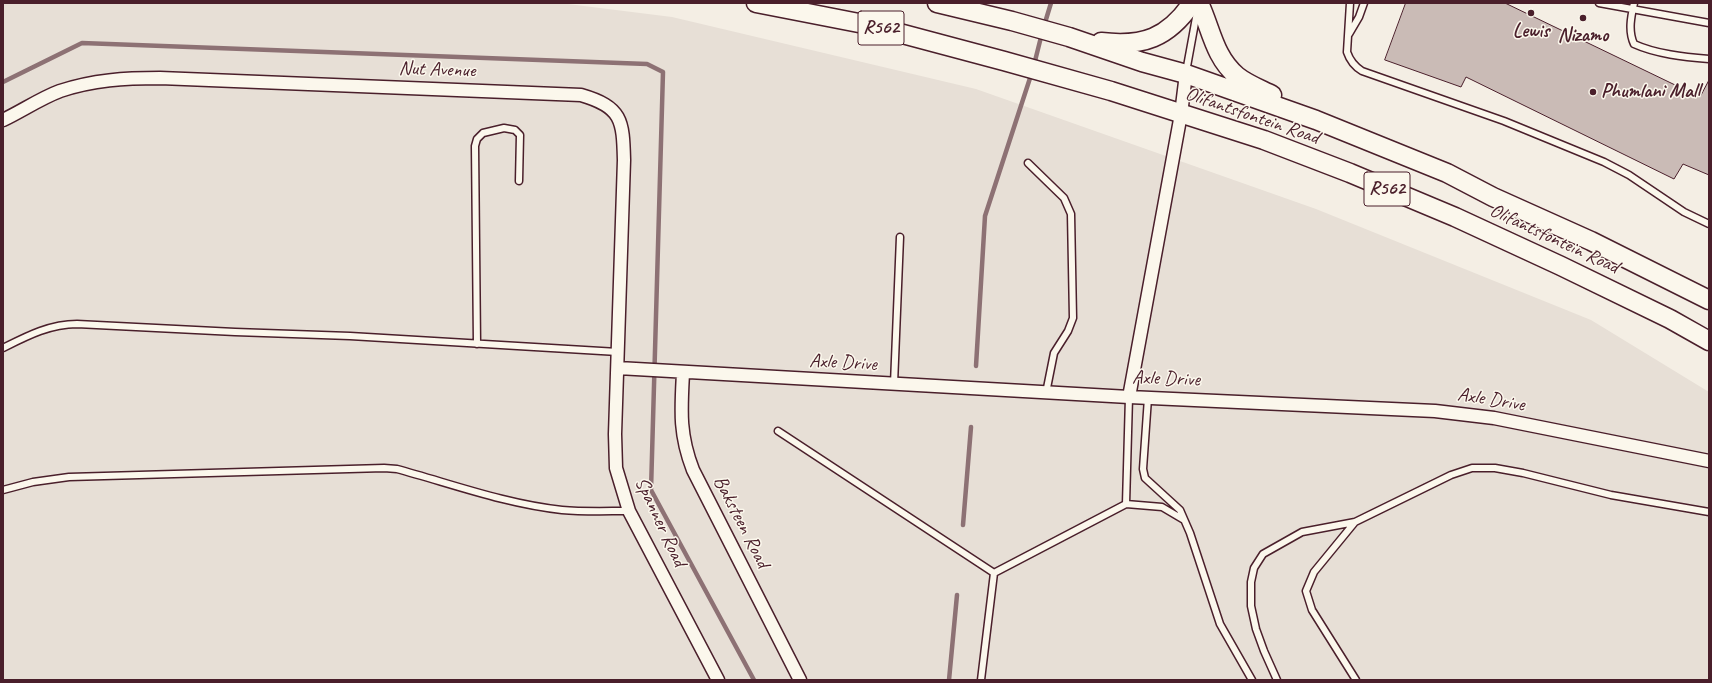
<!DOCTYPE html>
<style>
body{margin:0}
#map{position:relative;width:1712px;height:683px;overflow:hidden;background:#f4eee4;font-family:Caveat,sans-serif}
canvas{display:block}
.frame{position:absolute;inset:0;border:4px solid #4a1f2b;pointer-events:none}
</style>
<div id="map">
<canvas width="1712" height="683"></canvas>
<div class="frame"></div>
</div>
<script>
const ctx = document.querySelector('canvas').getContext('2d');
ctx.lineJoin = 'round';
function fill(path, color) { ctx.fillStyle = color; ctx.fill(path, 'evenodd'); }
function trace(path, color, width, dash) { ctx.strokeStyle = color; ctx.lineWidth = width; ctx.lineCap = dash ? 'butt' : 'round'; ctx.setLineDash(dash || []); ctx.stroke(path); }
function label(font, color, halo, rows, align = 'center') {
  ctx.font = font + ' Caveat,sans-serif'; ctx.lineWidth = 3; ctx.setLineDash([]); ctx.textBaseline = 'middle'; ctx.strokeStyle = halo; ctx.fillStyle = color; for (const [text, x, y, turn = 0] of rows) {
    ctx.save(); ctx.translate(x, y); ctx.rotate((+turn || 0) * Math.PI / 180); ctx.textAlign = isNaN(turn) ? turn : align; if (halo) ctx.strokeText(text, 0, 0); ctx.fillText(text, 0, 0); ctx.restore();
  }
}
fill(new Path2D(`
 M 3,3 L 560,3 L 672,17 L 976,89 L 1316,209 L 1591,320 L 1709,392 L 1709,680 L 3,680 Z`), '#e7dfd6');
trace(new Path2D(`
 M 1044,26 L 1051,3
 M 1034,65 L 1042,33
 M 3,82 L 82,43 L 647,64 L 663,72 L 651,490 L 754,680
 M 976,366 L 985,216 L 1032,72
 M 963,525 L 971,427
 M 949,680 L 957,595`), '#8d7174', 4.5);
const building = new Path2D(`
 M 1406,3 L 1505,3 L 1700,97 L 1709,80 L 1709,175 L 1683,164 L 1674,179 L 1466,77 L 1461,87 L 1385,60 Z`);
fill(building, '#cabbb6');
trace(building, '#4a1f2b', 1);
const lane = new Path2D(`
 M 1350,3 L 1347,52 C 1350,61 1354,66 1362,71 L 1504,121 L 1604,162 L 1629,175 L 1684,212 L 1709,224
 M 1599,3 L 1709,23
 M 1634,3 C 1631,17 1628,31 1634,44 C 1656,54 1684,57 1709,59
 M 1349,34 L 1359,17 L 1364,3
 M 1186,72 L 1197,12
 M 1028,163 L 1064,198 L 1071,214 L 1073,318 L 1068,331 L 1054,353 L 1046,393
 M 477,344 L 475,146 L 477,139 L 483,133 L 504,128 L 515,130 L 520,135 L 519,181
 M 3,348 C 27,336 50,324 77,324 L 235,332 L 350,336 L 618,352
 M 894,384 L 900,237
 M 1148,398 L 1143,469 L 1145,478 L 1180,510 L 1190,533 L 1220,624 L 1252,680
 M 778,431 L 994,573
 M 3,490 L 33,482 L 69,477 L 384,468 L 397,469 C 452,484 506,504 562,510 C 584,512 607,511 629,511
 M 1126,504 L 1129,397
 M 1355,522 L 1314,572 L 1306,591 L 1312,610 L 1356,680
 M 981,680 L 994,573 L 1126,504 L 1162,507 L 1184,520
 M 1277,680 L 1264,651 L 1256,629 L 1251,606 L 1251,582 L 1254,568 L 1263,554 L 1302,532 L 1355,522 L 1451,475 L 1472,468 L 1495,468 L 1523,473 L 1611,495 L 1709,512`);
const street = new Path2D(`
 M 3,120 C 22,111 41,98 60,91 C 93,80 125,78 160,78 L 581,95 C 622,107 623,120 624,160 L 615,434 L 616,468 L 629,511 L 718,680
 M 618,368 L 1129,397 L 1435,411 L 1494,418 L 1709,461
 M 683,373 C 681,410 679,434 693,470 L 800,680
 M 1129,397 L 1181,114 L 1186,74`);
const primary = new Path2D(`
 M 756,3 L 869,25 L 1004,61 L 1111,91 L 1264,140 L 1350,173 L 1455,217 L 1561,266 L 1670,319 L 1709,341
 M 937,3 L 1012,21 L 1069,37 L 1142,62 L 1186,74 L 1316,120 L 1447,173 L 1493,197 L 1591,241 L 1709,300
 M 1199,3 C 1211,28 1214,57 1237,76 C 1247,84 1260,89 1272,95
 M 1101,42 C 1143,47 1168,38 1192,3`);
trace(lane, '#4a1f2b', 9);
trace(street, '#4a1f2b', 15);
trace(primary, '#4a1f2b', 21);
trace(lane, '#fbf7ec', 6);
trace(street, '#fbf7ec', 12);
trace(primary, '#fbf7ec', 18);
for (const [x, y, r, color] of [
 [1531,13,4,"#4a1f2b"],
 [1583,18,4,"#4a1f2b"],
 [1593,92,4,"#4a1f2b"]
]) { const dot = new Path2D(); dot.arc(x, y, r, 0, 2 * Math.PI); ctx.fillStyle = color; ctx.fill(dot); trace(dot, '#fbf7ec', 1.5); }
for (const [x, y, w] of [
 [881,28,46],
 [1387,189,46]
]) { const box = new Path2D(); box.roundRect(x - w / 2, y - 17, w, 34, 3); ctx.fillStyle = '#fbf7ec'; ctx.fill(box); trace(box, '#4a1f2b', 1); }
label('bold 19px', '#4a1f2b', null, [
 ["R562",881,28],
 ["R562",1387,189]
]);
label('bold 20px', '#4a1f2b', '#fbf7ec', [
 ["Lewis",1531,32],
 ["Nizamo",1583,36],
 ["Phumlani Mall",1601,92,"left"]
]);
label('20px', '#4a1f2b', '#fbf7ec', [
 ["Nut Avenue",437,70,2],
 ["Olifantsfontein Road",1252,116,19],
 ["Olifantsfontein Road",1554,239,25],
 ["Axle Drive",843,363,3],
 ["Axle Drive",1166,379,2],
 ["Axle Drive",1491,400,9],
 ["Spanner Road",660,522,65],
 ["Baksteen Road",741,522,63]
]);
</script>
